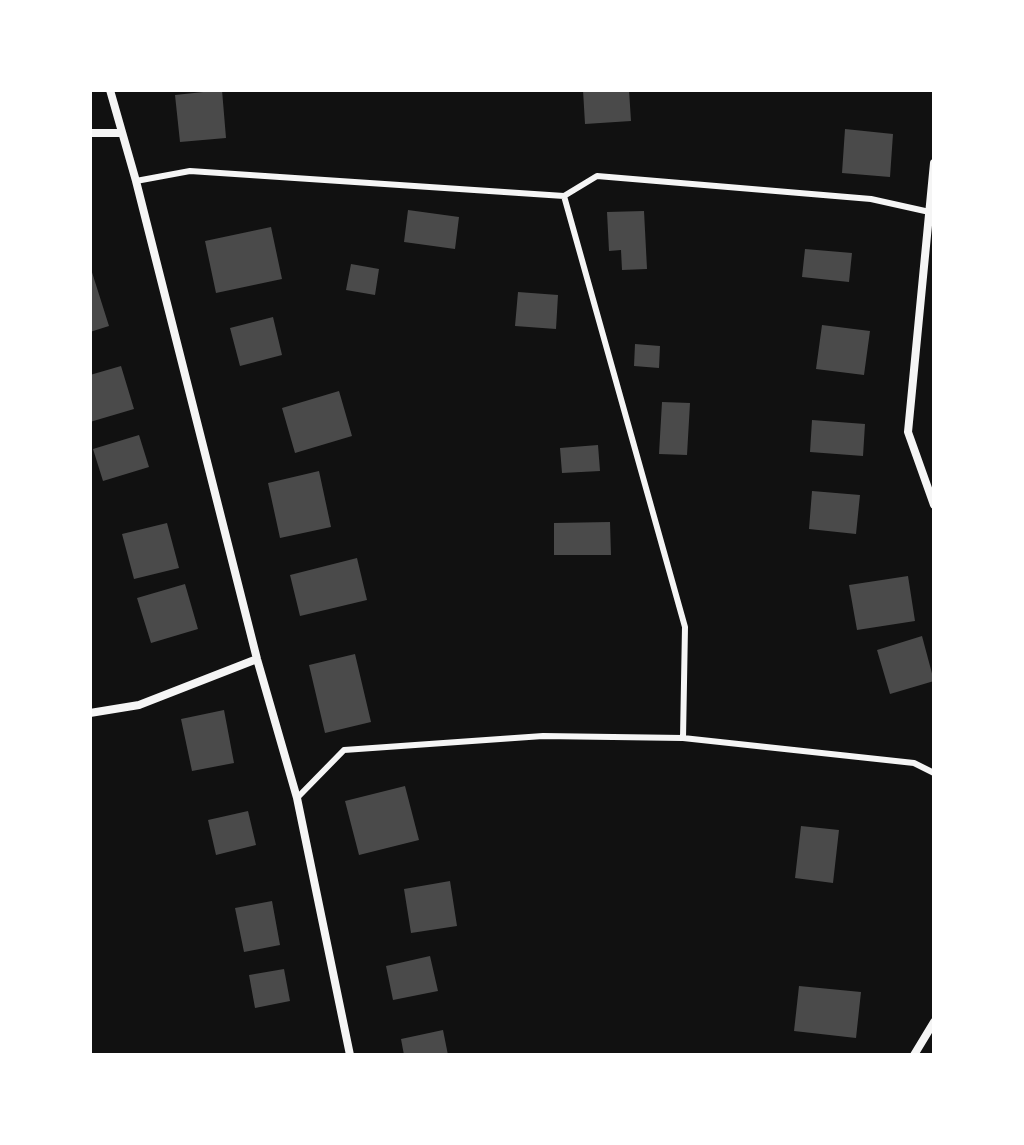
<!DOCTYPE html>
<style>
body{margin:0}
#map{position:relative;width:1024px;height:1145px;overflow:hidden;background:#111;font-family:"Work Sans",sans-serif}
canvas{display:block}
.frame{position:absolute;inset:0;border:92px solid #fff;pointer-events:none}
</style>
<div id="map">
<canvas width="1024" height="1145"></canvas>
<div class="frame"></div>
</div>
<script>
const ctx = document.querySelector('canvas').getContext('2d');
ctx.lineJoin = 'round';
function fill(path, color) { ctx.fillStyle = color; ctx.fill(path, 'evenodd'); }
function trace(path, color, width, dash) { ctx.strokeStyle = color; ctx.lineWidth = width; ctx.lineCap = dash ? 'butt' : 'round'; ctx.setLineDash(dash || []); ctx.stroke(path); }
fill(new Path2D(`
 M 222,90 L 226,138 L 180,142 L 175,95 Z
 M 583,90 L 629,90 L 631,121 L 585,124 Z
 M 845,129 L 893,134 L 890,177 L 842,173 Z
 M 408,210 L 459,217 L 455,249 L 404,242 Z
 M 644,211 L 647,269 L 622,270 L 621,250 L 609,251 L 607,212 Z
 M 271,227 L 282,279 L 216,293 L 205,241 Z
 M 805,249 L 852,253 L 849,282 L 802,277 Z
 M 351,264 L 379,269 L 375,295 L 346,290 Z
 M 90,266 L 109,326 L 90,332 Z
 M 518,292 L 558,295 L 556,329 L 515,326 Z
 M 273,317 L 282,355 L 240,366 L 230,328 Z
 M 822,325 L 870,331 L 864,375 L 816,369 Z
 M 635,344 L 660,346 L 659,368 L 634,366 Z
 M 121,366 L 134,409 L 90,422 L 90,375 Z
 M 339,391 L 352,436 L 295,453 L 282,408 Z
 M 662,402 L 690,403 L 687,455 L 659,454 Z
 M 812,420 L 865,424 L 863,456 L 810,452 Z
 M 139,435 L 149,467 L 103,481 L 93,449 Z
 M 598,445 L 600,471 L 562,473 L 560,448 Z
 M 319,471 L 331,527 L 280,538 L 268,483 Z
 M 812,491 L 860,495 L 856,534 L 809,529 Z
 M 610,522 L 611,555 L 554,555 L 554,523 Z
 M 167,523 L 179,568 L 134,579 L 122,534 Z
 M 357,558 L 367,600 L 300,616 L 290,575 Z
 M 908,576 L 915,621 L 857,630 L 849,585 Z
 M 185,584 L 198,629 L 151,643 L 137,598 Z
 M 922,636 L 934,681 L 890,694 L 877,650 Z
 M 355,654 L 371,722 L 325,733 L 309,665 Z
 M 224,710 L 234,763 L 192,771 L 181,719 Z
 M 405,786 L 419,840 L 359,855 L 345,801 Z
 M 248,811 L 256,845 L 216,855 L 208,820 Z
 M 801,826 L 839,830 L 833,883 L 795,878 Z
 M 450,881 L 457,926 L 411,933 L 404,889 Z
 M 272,901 L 280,945 L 244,952 L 235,908 Z
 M 430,956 L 438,991 L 393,1000 L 386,966 Z
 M 284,969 L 290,1001 L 255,1008 L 249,975 Z
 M 799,986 L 861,992 L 856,1038 L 794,1031 Z
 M 443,1030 L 448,1055 L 404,1055 L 401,1039 Z`), '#4a4a4a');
trace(new Path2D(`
 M 136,181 L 190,171 L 564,196 L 597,176 L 871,199 L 934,213
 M 564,196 L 685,627 L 683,738
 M 297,798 L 344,750 L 543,736 L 683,738 L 914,763 L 934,773`), '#f5f5f5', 6);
trace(new Path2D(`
 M 110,90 L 136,181 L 257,659 L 297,798 L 350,1055
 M 90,133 L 121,133
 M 934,163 L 908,432 L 934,505
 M 90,713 L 139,705 L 257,659
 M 914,1055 L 934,1022`), '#f5f5f5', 8);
</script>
